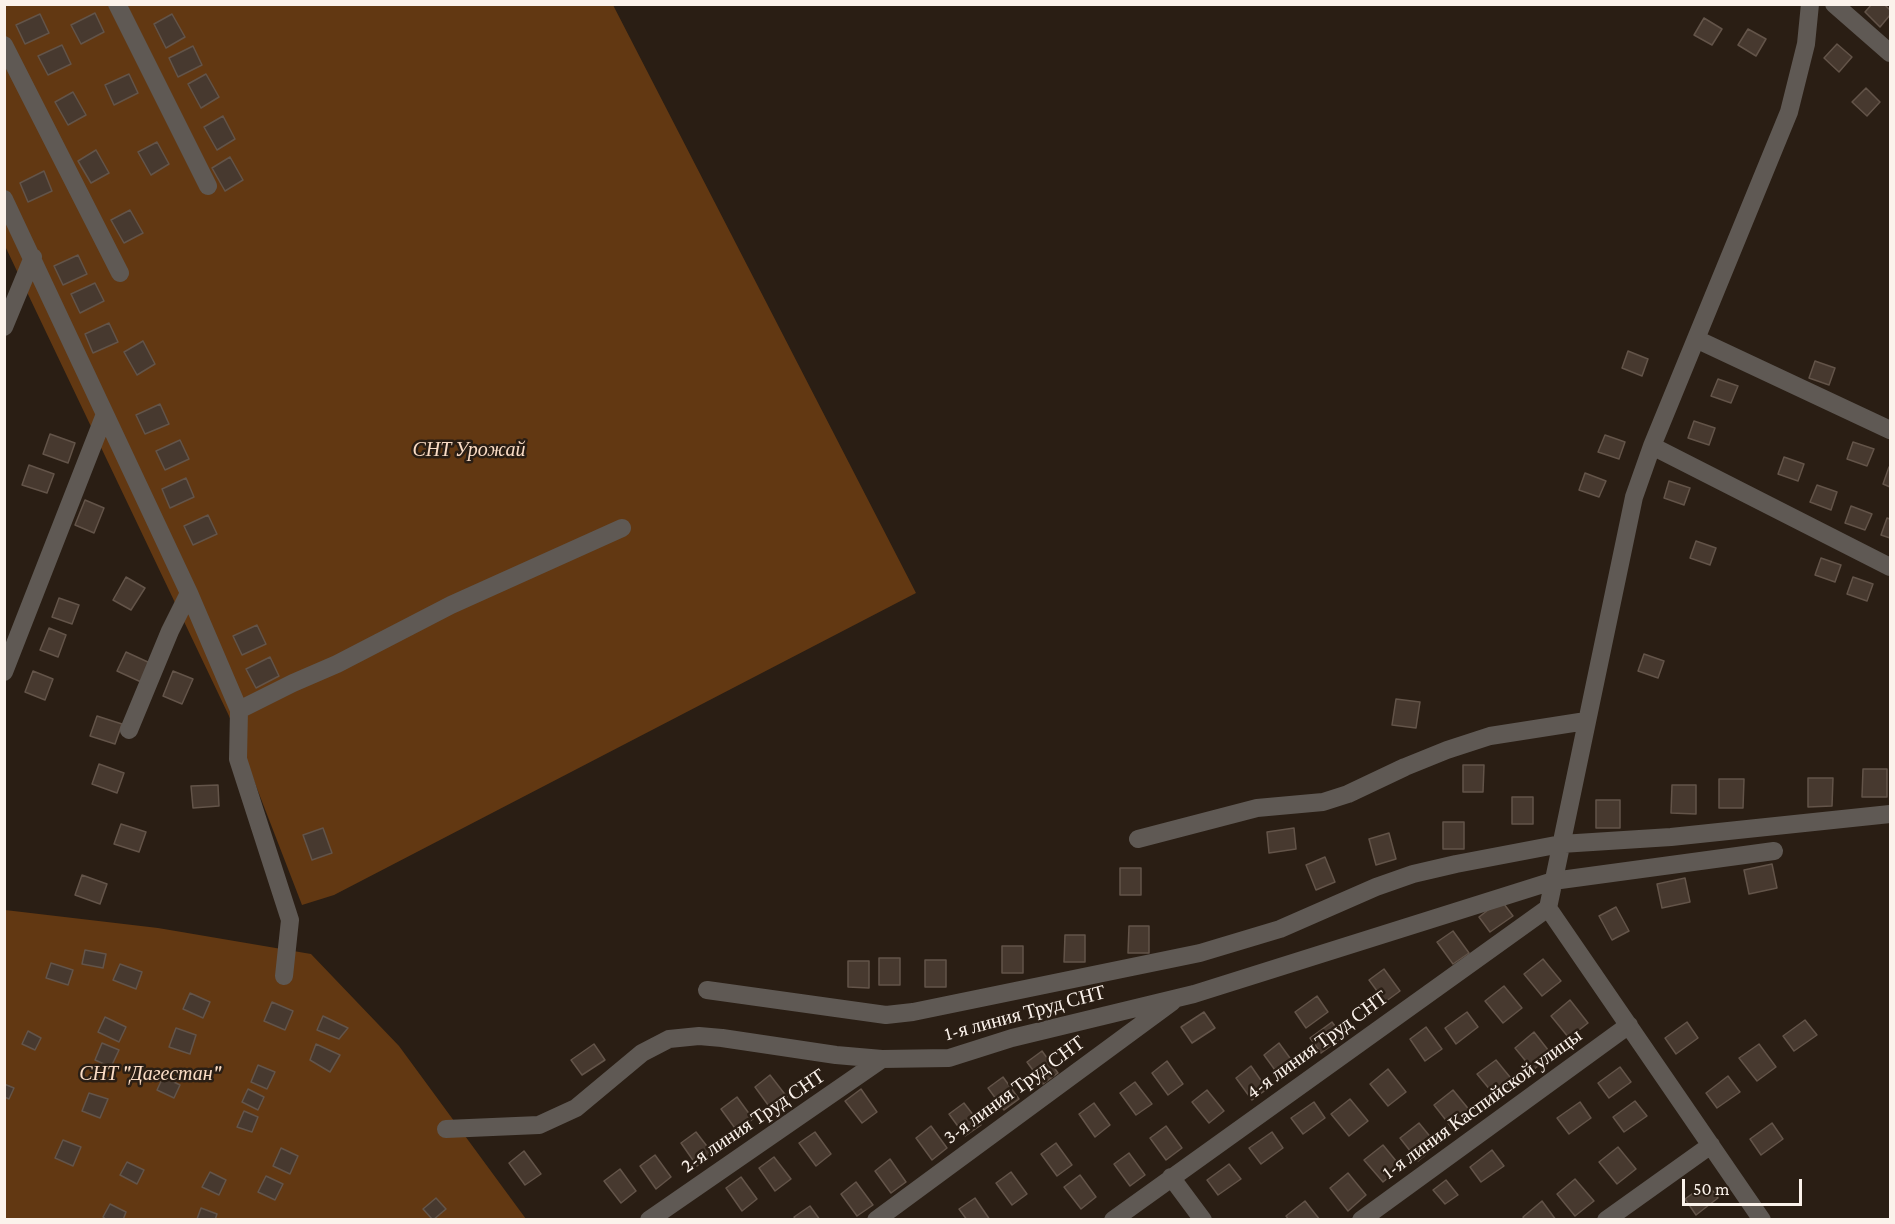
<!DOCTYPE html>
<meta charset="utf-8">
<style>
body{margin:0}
#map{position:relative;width:1895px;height:1224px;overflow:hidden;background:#2a1e14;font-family:"Crimson Pro",serif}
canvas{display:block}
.frame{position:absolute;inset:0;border:6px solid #fbf2eb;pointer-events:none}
.scale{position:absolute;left:1682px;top:1179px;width:120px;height:27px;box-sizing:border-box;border:3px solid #fbf2eb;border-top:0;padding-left:8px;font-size:18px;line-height:21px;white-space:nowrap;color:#fbf2eb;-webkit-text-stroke:4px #2a1e14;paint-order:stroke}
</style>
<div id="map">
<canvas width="1895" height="1224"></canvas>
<div class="frame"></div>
<div class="scale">50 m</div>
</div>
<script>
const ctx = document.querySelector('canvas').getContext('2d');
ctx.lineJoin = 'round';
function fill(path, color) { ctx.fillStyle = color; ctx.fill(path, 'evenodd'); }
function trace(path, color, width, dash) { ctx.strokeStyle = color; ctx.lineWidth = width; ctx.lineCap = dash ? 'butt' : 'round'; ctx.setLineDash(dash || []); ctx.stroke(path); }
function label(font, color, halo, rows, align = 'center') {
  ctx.font = font + ' "Crimson Pro",serif'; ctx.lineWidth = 5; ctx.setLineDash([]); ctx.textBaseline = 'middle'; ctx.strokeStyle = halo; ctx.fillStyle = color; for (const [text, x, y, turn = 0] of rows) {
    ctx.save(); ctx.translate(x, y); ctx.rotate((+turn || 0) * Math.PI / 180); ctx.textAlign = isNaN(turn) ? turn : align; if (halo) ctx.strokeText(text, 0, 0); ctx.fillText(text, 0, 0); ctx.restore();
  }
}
fill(new Path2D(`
 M 5,5 L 613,5 L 916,593 L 334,895 L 302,905 L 229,716 L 5,246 Z
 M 5,910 L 158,928 L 311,954 L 399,1046 L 526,1219 L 5,1220 Z`), '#623812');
const building = new Path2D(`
 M 1872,4 L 1884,4 L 1890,10 L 1890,15 L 1880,27 L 1865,12 Z
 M 95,13 L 104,32 L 81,44 L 71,25 Z
 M 40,14 L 49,33 L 25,44 L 16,25 Z
 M 172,14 L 185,37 L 166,48 L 154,24 Z
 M 1704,18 L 1722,29 L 1712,45 L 1694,35 Z
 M 1748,29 L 1766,39 L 1756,56 L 1738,45 Z
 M 1837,44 L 1852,57 L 1839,72 L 1824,58 Z
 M 62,45 L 71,64 L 48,75 L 38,56 Z
 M 193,46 L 202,65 L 178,77 L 169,58 Z
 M 129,74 L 138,93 L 114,105 L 105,85 Z
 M 206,74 L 219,97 L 201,108 L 188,84 Z
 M 1866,88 L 1880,102 L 1867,116 L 1852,102 Z
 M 73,92 L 86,115 L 68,125 L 55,102 Z
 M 223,116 L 235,139 L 217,150 L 204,127 Z
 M 157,142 L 169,164 L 151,175 L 138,152 Z
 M 96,150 L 109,173 L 91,183 L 78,161 Z
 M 230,157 L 243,180 L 225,191 L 212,168 Z
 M 44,171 L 52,191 L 28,202 L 20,183 Z
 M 130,210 L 143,233 L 124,243 L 111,220 Z
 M 78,255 L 87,274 L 63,285 L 54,266 Z
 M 95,283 L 104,301 L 80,313 L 71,294 Z
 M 109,323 L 118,342 L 93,353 L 85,334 Z
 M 143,341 L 155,364 L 137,375 L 124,352 Z
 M 1628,351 L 1648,359 L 1642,376 L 1622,368 Z
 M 1815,361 L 1835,368 L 1829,385 L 1809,378 Z
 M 1718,379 L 1738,386 L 1731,403 L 1711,396 Z
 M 160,404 L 169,424 L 145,434 L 136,415 Z
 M 1694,421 L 1715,428 L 1709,445 L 1688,438 Z
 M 50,434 L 75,443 L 68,463 L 43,454 Z
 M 1605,435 L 1625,442 L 1619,459 L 1598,452 Z
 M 180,440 L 189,459 L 165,470 L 156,451 Z
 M 1853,442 L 1874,449 L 1867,466 L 1847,459 Z
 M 1784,457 L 1804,464 L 1798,481 L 1778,474 Z
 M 29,465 L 54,474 L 47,493 L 22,485 Z
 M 1889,467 L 1890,468 L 1890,487 L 1883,484 Z
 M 1585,473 L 1606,481 L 1599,497 L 1579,490 Z
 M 186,478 L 194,497 L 170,508 L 162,489 Z
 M 1669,481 L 1690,488 L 1684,505 L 1664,498 Z
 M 1817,485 L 1837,492 L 1831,510 L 1810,502 Z
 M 85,500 L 104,508 L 94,533 L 75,525 Z
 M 1851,506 L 1872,514 L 1865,530 L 1845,523 Z
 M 208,515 L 217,534 L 193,545 L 184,526 Z
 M 1887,518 L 1890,519 L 1890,538 L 1881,535 Z
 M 1696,541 L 1716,548 L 1710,565 L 1690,558 Z
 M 1821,558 L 1841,565 L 1835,582 L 1815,575 Z
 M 126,577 L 145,588 L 131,610 L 113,600 Z
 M 1853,577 L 1873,584 L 1867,601 L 1847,594 Z
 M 59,598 L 79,605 L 72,624 L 52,617 Z
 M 257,625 L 266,644 L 242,655 L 233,636 Z
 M 49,628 L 66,635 L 58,657 L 40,650 Z
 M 126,652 L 150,663 L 141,682 L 117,671 Z
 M 1644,654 L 1664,661 L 1658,678 L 1638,671 Z
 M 270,657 L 279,676 L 256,688 L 246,669 Z
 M 33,671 L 53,679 L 45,700 L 25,692 Z
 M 173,671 L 193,679 L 182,704 L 163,696 Z
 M 1396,699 L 1420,702 L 1416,728 L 1392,725 Z
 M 97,716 L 122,724 L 115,744 L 90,736 Z
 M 99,764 L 124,773 L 117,793 L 92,784 Z
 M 1463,765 L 1484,765 L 1483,792 L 1463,792 Z
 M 1863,769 L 1887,769 L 1887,797 L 1862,797 Z
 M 1808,778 L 1833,778 L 1832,806 L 1808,807 Z
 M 1719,779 L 1744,779 L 1743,808 L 1719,808 Z
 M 218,785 L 219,806 L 193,808 L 191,786 Z
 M 1672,785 L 1696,785 L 1696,814 L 1671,813 Z
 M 1512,797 L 1533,797 L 1533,824 L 1512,824 Z
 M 1596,800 L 1620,800 L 1620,828 L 1596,828 Z
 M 1443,822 L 1464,822 L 1464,849 L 1443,849 Z
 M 121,824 L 146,832 L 139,852 L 114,844 Z
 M 323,828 L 332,853 L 312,860 L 303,835 Z
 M 1294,828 L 1296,849 L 1269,853 L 1267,832 Z
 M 1389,833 L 1396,859 L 1376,865 L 1369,839 Z
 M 1325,857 L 1335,882 L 1316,890 L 1306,865 Z
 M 1772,864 L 1777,888 L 1749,894 L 1744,870 Z
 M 1120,868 L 1141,868 L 1141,895 L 1120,895 Z
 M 82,875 L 107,884 L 100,904 L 75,895 Z
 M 1685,878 L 1690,902 L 1662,908 L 1657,884 Z
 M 1501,900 L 1513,916 L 1490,932 L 1479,917 Z
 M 1616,907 L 1629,931 L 1612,940 L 1599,916 Z
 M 1129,926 L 1149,926 L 1149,953 L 1128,953 Z
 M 1453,931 L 1469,953 L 1453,964 L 1437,942 Z
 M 1065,935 L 1085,935 L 1085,962 L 1064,962 Z
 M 1002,946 L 1023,946 L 1023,973 L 1002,973 Z
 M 85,950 L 106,954 L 103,968 L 82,964 Z
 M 879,958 L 900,958 L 900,985 L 879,985 Z
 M 1543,959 L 1561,981 L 1542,996 L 1524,974 Z
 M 925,960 L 946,960 L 946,987 L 925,987 Z
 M 848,961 L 869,961 L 869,988 L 848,987 Z
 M 51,963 L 73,970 L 68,985 L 46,978 Z
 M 120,964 L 142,972 L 136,989 L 113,980 Z
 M 1384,969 L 1400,991 L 1385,1002 L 1369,980 Z
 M 1504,986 L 1522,1008 L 1503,1023 L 1485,1001 Z
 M 190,993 L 210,1002 L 203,1018 L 183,1009 Z
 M 1317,996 L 1328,1012 L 1306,1028 L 1295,1012 Z
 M 1570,1000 L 1588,1023 L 1569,1038 L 1551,1016 Z
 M 272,1002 L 293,1011 L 285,1030 L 264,1021 Z
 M 1204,1012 L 1215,1028 L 1192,1043 L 1181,1027 Z
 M 1467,1012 L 1478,1027 L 1456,1044 L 1445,1028 Z
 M 323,1016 L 348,1028 L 339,1039 L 317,1030 Z
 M 105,1017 L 126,1027 L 119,1042 L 98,1032 Z
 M 1805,1020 L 1817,1035 L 1794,1051 L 1783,1036 Z
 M 1332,1022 L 1343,1037 L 1321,1053 L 1310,1038 Z
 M 1687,1022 L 1698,1038 L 1676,1054 L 1665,1038 Z
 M 1426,1027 L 1442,1049 L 1425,1061 L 1410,1039 Z
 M 176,1028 L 196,1035 L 190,1054 L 169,1047 Z
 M 28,1031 L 41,1038 L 35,1050 L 22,1044 Z
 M 1534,1032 L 1552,1055 L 1533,1070 L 1515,1048 Z
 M 102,1043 L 119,1050 L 111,1067 L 95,1060 Z
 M 1279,1043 L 1295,1065 L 1280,1077 L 1264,1055 Z
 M 316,1044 L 340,1055 L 330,1072 L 310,1060 Z
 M 594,1044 L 605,1060 L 582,1075 L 571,1060 Z
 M 1759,1044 L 1776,1067 L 1757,1081 L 1739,1058 Z
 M 1042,1051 L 1058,1073 L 1043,1084 L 1027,1062 Z
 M 1496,1060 L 1514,1082 L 1496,1097 L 1477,1074 Z
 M 1167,1061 L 1183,1084 L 1168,1095 L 1152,1073 Z
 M 258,1065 L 275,1072 L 267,1089 L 251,1082 Z
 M 1251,1066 L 1267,1089 L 1252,1100 L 1236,1078 Z
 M 1620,1067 L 1631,1082 L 1609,1098 L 1598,1083 Z
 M 1388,1069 L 1406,1092 L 1388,1106 L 1370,1084 Z
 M 770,1075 L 787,1097 L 771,1109 L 755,1087 Z
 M 1728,1076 L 1740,1092 L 1717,1108 L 1706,1093 Z
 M 163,1077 L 180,1085 L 174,1098 L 157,1090 Z
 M 1003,1077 L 1019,1099 L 1004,1110 L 988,1088 Z
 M 1135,1082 L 1152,1104 L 1136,1115 L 1120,1093 Z
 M 4,1084 L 14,1088 L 9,1099 L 4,1097 Z
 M 248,1089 L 264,1097 L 258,1110 L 242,1102 Z
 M 861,1089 L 877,1112 L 862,1123 L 845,1101 Z
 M 1207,1090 L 1224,1111 L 1209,1123 L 1192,1102 Z
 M 1453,1090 L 1471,1112 L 1452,1128 L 1434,1105 Z
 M 89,1093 L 108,1099 L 100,1118 L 82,1111 Z
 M 737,1097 L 753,1119 L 737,1131 L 721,1109 Z
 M 1350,1099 L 1368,1121 L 1349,1136 L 1331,1114 Z
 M 1635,1101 L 1647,1116 L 1624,1132 L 1613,1117 Z
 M 1314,1102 L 1325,1118 L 1303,1134 L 1291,1118 Z
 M 1580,1102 L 1591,1118 L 1569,1134 L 1557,1118 Z
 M 964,1103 L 981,1125 L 965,1136 L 949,1114 Z
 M 1094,1103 L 1110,1125 L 1095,1137 L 1079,1114 Z
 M 244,1111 L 258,1117 L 252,1132 L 237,1127 Z
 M 1419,1123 L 1437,1145 L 1418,1161 L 1400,1138 Z
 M 1772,1123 L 1783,1139 L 1761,1155 L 1750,1139 Z
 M 931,1126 L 947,1148 L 932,1160 L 916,1138 Z
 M 1166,1126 L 1182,1148 L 1166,1160 L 1150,1138 Z
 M 696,1132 L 713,1154 L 697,1166 L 681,1143 Z
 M 815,1132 L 831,1154 L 816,1166 L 799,1143 Z
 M 1272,1132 L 1283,1148 L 1261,1164 L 1249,1148 Z
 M 63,1140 L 81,1147 L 73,1166 L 55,1158 Z
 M 1056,1143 L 1072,1165 L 1057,1176 L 1041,1154 Z
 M 1383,1145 L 1401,1167 L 1383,1182 L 1364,1160 Z
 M 1618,1147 L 1636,1169 L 1617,1184 L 1599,1162 Z
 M 281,1148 L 298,1156 L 290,1174 L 273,1166 Z
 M 1492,1150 L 1504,1166 L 1481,1182 L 1470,1167 Z
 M 524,1151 L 541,1174 L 525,1185 L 509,1163 Z
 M 1129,1153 L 1145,1175 L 1130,1186 L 1114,1164 Z
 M 655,1155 L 671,1177 L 656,1189 L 640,1166 Z
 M 774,1157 L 791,1179 L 775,1191 L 759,1168 Z
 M 890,1159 L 906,1182 L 891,1193 L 875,1171 Z
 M 127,1162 L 144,1170 L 137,1184 L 120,1175 Z
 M 1229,1164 L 1241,1179 L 1218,1195 L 1207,1180 Z
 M 620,1169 L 636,1191 L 621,1203 L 604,1181 Z
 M 210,1172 L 226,1180 L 219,1195 L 202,1187 Z
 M 1011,1172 L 1027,1194 L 1012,1205 L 996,1183 Z
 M 1348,1173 L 1366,1195 L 1348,1211 L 1330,1188 Z
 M 1080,1175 L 1096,1197 L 1081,1209 L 1064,1187 Z
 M 266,1176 L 283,1184 L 275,1200 L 258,1192 Z
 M 741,1177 L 757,1199 L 742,1211 L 726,1188 Z
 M 1575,1179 L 1594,1201 L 1575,1216 L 1557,1194 Z
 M 1446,1180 L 1458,1195 L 1445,1204 L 1433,1190 Z
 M 856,1182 L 873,1205 L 857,1216 L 841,1194 Z
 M 1707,1183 L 1718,1198 L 1696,1215 L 1685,1199 Z
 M 436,1198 L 446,1209 L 433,1220 L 423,1209 Z
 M 975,1198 L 990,1220 L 967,1220 L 959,1209 Z
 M 1305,1201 L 1320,1220 L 1289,1220 L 1286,1216 Z
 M 1542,1201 L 1556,1220 L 1525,1220 L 1523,1217 Z
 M 110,1204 L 126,1212 L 123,1220 L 107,1220 L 103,1217 Z
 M 810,1206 L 820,1220 L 796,1220 L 794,1217 Z
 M 201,1208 L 217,1214 L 215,1220 L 197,1219 Z`);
fill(building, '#47392f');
trace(building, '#635449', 1.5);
trace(new Path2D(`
 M 117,4 L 208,186
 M 1834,4 L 1890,53
 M 4,45 L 120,273
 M 4,199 L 189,593 L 239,710 L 238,759 L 290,920 L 284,976
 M 4,327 L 33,257
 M 1696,339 L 1890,430
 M 1652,446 L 1890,567
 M 4,672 L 105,414
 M 239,710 L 293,683 L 337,664 L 451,605 L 622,528
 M 129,730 L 170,631 L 189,593
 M 1138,839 L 1257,808 L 1323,802 L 1348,794 L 1405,767 L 1447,750 L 1490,736 L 1586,721
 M 707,990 L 886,1015 L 913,1012 L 1200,953 L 1280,929 L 1376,887 L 1413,874 L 1456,864 L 1561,844 L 1671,837 L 1890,814
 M 446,1129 L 539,1125 L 576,1108 L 642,1053 L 669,1039 L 699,1036 L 722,1038 L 836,1055 L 882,1059 L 949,1058 L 1012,1038 L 1194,994 L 1553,881 L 1774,851
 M 1171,1177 L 1203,1220
 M 649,1220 L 882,1059
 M 876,1220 L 1172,1002
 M 1113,1220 L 1548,908
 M 1361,1220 L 1629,1025
 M 1606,1220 L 1711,1145
 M 1762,1220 L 1548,908 L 1634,497 L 1652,446 L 1789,112 L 1806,44 L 1810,4`), '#5f5954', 18);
label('italic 20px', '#fadcc5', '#2a1e14', [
 ["СНТ Урожай",469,450],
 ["СНТ \"Дагестан\"",150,1074]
]);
label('20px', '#fbf2eb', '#2a1e14', [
 ["1-я линия Труд СНТ",1025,1013,-15],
 ["4-я линия Труд СНТ",1317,1045,-36],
 ["3-я линия Труд СНТ",1014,1090,-36],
 ["1-я линия Каспийской улицы",1482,1104,-36],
 ["2-я линия Труд СНТ",753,1121,-34]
]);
</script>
